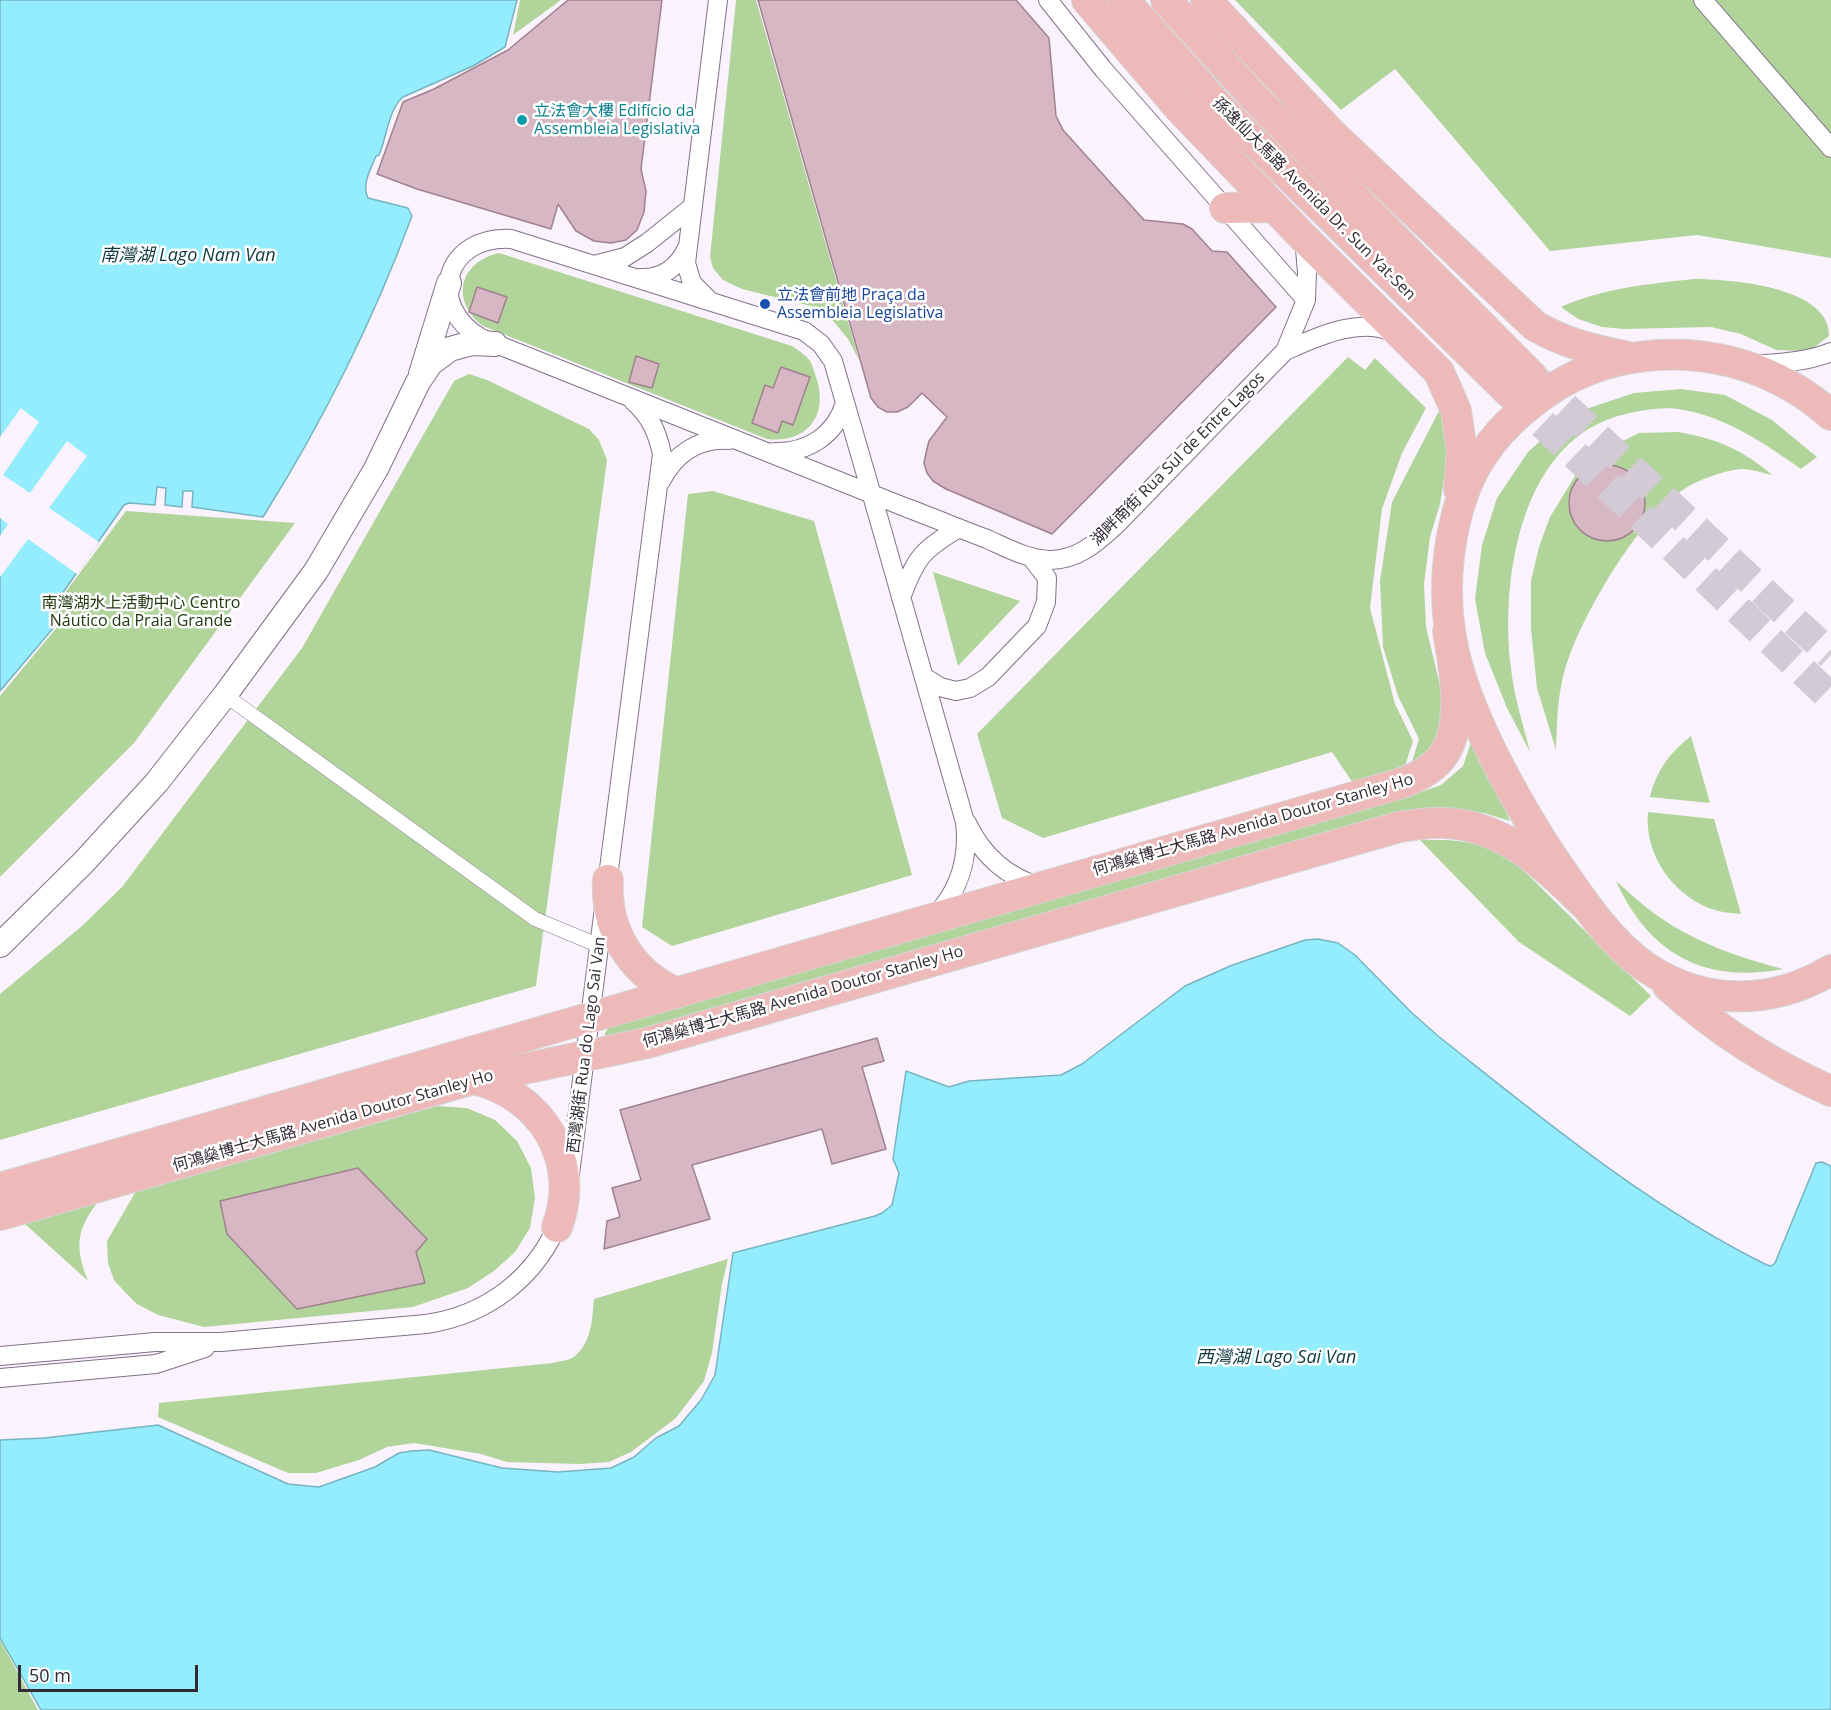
<!DOCTYPE html>
<meta charset="utf-8">
<style>
body{margin:0}
#map{position:relative;width:1831px;height:1710px;overflow:hidden;background:#faf3fd;font-family:"Open Sans",sans-serif}
canvas{display:block}
.scale{position:absolute;left:18px;top:1665px;width:180px;height:27px;box-sizing:border-box;border:3px solid #322b35;border-top:0;padding-left:8px;font-size:18px;line-height:21px;white-space:nowrap;color:#322b35;-webkit-text-stroke:4px #fff;paint-order:stroke}
</style>
<div id="map">
<canvas width="1831" height="1710"></canvas>
<div class="scale">50 m</div>
</div>
<script>
const ctx = document.querySelector('canvas').getContext('2d');
ctx.lineJoin = 'round';
function fill(path, color) { ctx.fillStyle = color; ctx.fill(path, 'evenodd'); }
function trace(path, color, width, dash) { ctx.strokeStyle = color; ctx.lineWidth = width; ctx.lineCap = dash ? 'butt' : 'round'; ctx.setLineDash(dash || []); ctx.stroke(path); }
function label(font, color, halo, rows, align = 'center') {
  ctx.font = font + ' "Open Sans","Noto Sans SC",sans-serif'; ctx.lineWidth = 5; ctx.setLineDash([]); ctx.textBaseline = 'middle'; ctx.strokeStyle = halo; ctx.fillStyle = color; for (const [text, x, y, turn = 0] of rows) {
    ctx.save(); ctx.translate(x, y); ctx.rotate((+turn || 0) * Math.PI / 180); ctx.textAlign = isNaN(turn) ? turn : align; if (halo) ctx.strokeText(text, 0, 0); ctx.fillText(text, 0, 0); ctx.restore();
  }
}
fill(new Path2D(`
 M 520,0 L 561,0 L 513,35 Z
 M 736,0 L 756,0 L 859,360 L 848,339 L 834,322 L 819,308 L 742,289 L 723,280 L 713,268 L 710,257 Z
 M 1235,0 L 1831,0 L 1831,258 L 1697,235 L 1550,251 L 1395,69 L 1341,110 Z
 M 499,253 L 792,346 C 798,350 806,355 810,361 C 812,364 814,370 815,374 C 830,413 809,444 767,439 L 483,326 C 450,301 459,262 499,253 Z
 M 1694,279 C 1727,279 1831,286 1829,336 L 1812,349 L 1803,351 L 1776,350 L 1741,334 L 1711,327 L 1624,329 L 1602,327 L 1578,319 L 1561,307 C 1604,288 1648,284 1694,279 Z
 M 1348,357 L 1365,370 L 1375,358 L 1426,408 L 1402,453 L 1382,509 L 1370,608 L 1395,704 L 1413,741 L 1401,778 L 1359,792 L 1332,752 L 1043,838 L 1002,818 L 977,734 Z
 M 469,374 L 487,380 L 589,429 L 599,440 L 607,460 L 536,986 L 0,1140 L 0,994 L 82,926 L 122,887 L 302,648 L 454,381 Z
 M 1681,389 L 1725,395 L 1772,420 L 1817,457 L 1801,469 C 1765,444 1728,418 1684,410 C 1666,406 1644,410 1626,414 C 1521,437 1500,578 1511,668 C 1514,697 1523,724 1530,752 L 1507,708 L 1485,653 L 1475,599 L 1482,545 L 1497,498 L 1528,452 L 1560,423 L 1586,409 L 1634,393 Z
 M 1443,403 L 1448,454 L 1440,504 L 1430,537 L 1424,584 L 1426,627 L 1443,698 L 1442,720 L 1434,743 L 1425,757 L 1410,768 L 1419,739 L 1398,696 L 1383,647 L 1380,581 L 1392,502 Z
 M 1678,432 C 1717,439 1742,449 1772,475 C 1763,473 1751,469 1741,469 C 1722,471 1697,480 1681,491 C 1637,520 1572,629 1562,682 C 1557,704 1557,727 1556,750 L 1537,688 L 1531,629 L 1531,581 L 1539,547 L 1550,517 L 1578,471 L 1599,453 L 1639,433 Z
 M 713,491 L 814,521 L 912,875 L 672,946 L 642,927 L 688,494 Z
 M 126,511 L 295,523 L 134,743 L 0,877 L 0,696 L 58,626 L 52,610 Z
 M 933,572 L 1020,601 L 958,666 Z
 M 1691,736 L 1710,803 L 1650,797 C 1656,771 1670,752 1691,736 Z
 M 1472,739 L 1510,821 L 1484,813 L 1443,810 L 624,1037 L 605,1038 L 605,1033 L 610,1025 L 1409,796 L 1441,785 L 1463,766 Z
 M 1648,812 L 1714,819 L 1741,914 C 1730,913 1719,912 1709,908 C 1671,893 1644,853 1648,812 Z
 M 1420,840 L 1448,840 L 1484,844 L 1512,859 L 1651,996 L 1630,1016 L 1519,942 Z
 M 1616,881 C 1629,892 1641,904 1655,914 C 1694,942 1737,957 1783,969 C 1704,984 1649,954 1616,881 Z
 M 437,1106 L 467,1108 L 495,1120 L 517,1141 L 531,1168 L 535,1198 L 530,1228 L 515,1252 L 494,1271 L 468,1288 L 413,1307 L 204,1327 L 158,1315 L 137,1304 L 125,1292 L 114,1280 L 108,1263 L 107,1241 L 136,1191 Z
 M 97,1203 C 76,1231 75,1248 88,1281 L 24,1223 Z
 M 728,1259 L 722,1284 L 712,1353 L 704,1381 L 676,1418 L 631,1452 L 609,1462 L 579,1464 L 507,1462 L 481,1454 L 414,1443 L 387,1447 L 359,1460 L 316,1473 L 288,1473 L 158,1417 L 159,1403 L 553,1363 C 559,1361 567,1361 572,1358 C 592,1345 592,1319 594,1299 Z
 M 0,1640 L 38,1710 L 0,1710 Z`), '#b1d49b');
const water = new Path2D(`
 M 0,0 L 517,0 L 505,47 L 473,66 L 403,97 C 388,110 387,137 379,155 L 376,156 C 371,168 361,186 368,198 L 408,208 L 412,216 C 373,321 322,423 263,517 L 192,507 L 193,491 L 183,491 L 182,507 L 165,505 L 166,488 L 157,487 L 155,505 L 129,503 L 124,505 L 50,611 L 55,626 L 0,691 Z
 M 1318,939 L 1338,943 L 1355,955 L 1411,1012 L 1438,1036 C 1543,1119 1647,1206 1767,1265 L 1771,1266 L 1775,1263 L 1816,1163 L 1822,1162 L 1831,1166 L 1831,1710 L 41,1710 L 0,1638 L 0,1440 L 44,1438 L 158,1425 L 288,1484 L 319,1487 L 375,1467 L 399,1453 L 411,1451 L 429,1450 L 502,1468 L 558,1472 L 611,1468 L 634,1457 L 656,1438 L 679,1426 L 701,1400 L 715,1375 L 733,1253 L 875,1216 L 882,1213 L 892,1205 L 899,1173 L 893,1159 L 906,1071 L 949,1087 L 969,1081 L 1061,1075 L 1082,1064 L 1185,986 L 1230,966 L 1305,940 Z`);
fill(water, '#94edfc');
trace(water, '#77b3c0', 1.5);
fill(new Path2D(`
 M 21,408 L 39,422 L 3,475 L 30,493 L 67,441 L 87,456 L 49,508 L 99,542 L 77,574 L 28,539 L 0,577 L 0,536 L 8,524 L 0,518 L 0,437 Z`), '#faf3fd');
const building = new Path2D(`
 M 568,0 L 662,0 L 641,169 L 646,191 L 644,212 L 637,230 L 626,240 L 611,243 L 594,241 L 576,231 L 558,204 L 551,229 L 417,189 L 377,174 L 403,102 L 434,89 L 508,50 Z
 M 758,0 L 1016,0 L 1049,38 L 1056,116 L 1063,130 L 1144,220 L 1183,224 L 1192,229 L 1212,251 L 1227,252 L 1276,307 L 1052,534 L 946,489 L 933,481 L 927,473 L 924,463 L 926,453 L 929,441 L 947,417 L 922,393 L 908,407 L 897,412 L 887,412 L 878,407 L 871,398 Z
 M 477,287 L 507,297 L 498,323 L 469,312 Z
 M 636,356 L 659,364 L 652,388 L 629,382 Z
 M 781,367 L 810,377 L 793,425 L 782,421 L 778,433 L 752,423 L 765,385 L 773,388 Z
 M1569 503a38 38 0 1 1 76 0a38 38 0 1 1-76 0Z
 M 877,1038 L 884,1061 L 862,1067 L 886,1149 L 832,1164 L 822,1129 L 692,1165 L 710,1219 L 604,1249 L 607,1221 L 620,1217 L 612,1188 L 641,1180 L 620,1110 Z
 M 358,1168 L 427,1239 L 416,1252 L 425,1283 L 297,1309 L 227,1234 L 220,1201 Z`);
fill(building, '#d7b7c4');
trace(building, '#a0828e', 1.5);
trace(new Path2D(`
 M 1532,376 L 1831,655
 M 1510,393 L 1831,698`), '#d2cbd5', 30, [30, 15]);
const pedestrian = new Path2D(`
 M 225,695 L 535,919 L 600,946`);
const minor = new Path2D(`
 M 1048,0 L 1103,69 L 1306,300
 M 1703,0 L 1831,148
 M 594,265 L 625,257 L 647,243 L 692,207
 M 640,278 C 662,279 678,267 687,248
 M 709,300 L 692,283 L 686,263 L 718,0
 M 1285,351 C 1317,337 1360,316 1394,333
 M 1753,365 C 1780,363 1806,362 1831,352
 M 774,452 C 807,453 835,436 845,403
 M 661,481 C 675,454 698,438 729,440
 M 901,598 C 916,557 922,550 959,528
 M 924,677 L 940,687 L 956,691 L 970,688 L 988,677 L 1037,626 L 1046,602 L 1047,578 L 1031,557
 M 967,823 C 982,855 1006,877 1041,887
 M 935,916 C 960,890 969,857 965,822 L 882,530 L 833,361 L 821,344 L 804,331 L 511,239 C 445,235 425,305 481,338 C 623,395 765,452 907,508 C 934,518 960,529 987,539 C 1007,548 1029,560 1051,560 C 1080,559 1097,542 1117,524 L 1285,351 L 1306,300 L 1307,272 L 1305,249 L 1302,239
 M 570,1174 L 662,454 C 657,431 650,416 633,401
 M 0,1356 L 155,1342 L 221,1342 L 426,1324 C 488,1315 537,1277 560,1219
 M 0,1378 L 156,1364 L 205,1348`);
const tertiary = new Path2D(`
 M 421,374 L 449,283
 M 0,945 L 83,863 L 157,782 L 225,695 L 316,571 L 376,469 L 418,382 L 431,363 L 450,349 L 472,343 L 495,344`);
const primary = new Path2D(`
 M 1087,0 L 1180,109 L 1301,235 L 1439,372 L 1456,411 L 1462,451 L 1459,489
 M 1124,0 L 1221,109 L 1510,393
 M 1166,0 L 1251,94 L 1532,376
 M 1206,0 L 1333,135 L 1535,326 C 1565,343 1590,349 1624,356
 M 1225,208 L 1274,207
 M 1831,415 C 1772,363 1694,343 1617,361 C 1575,371 1542,392 1511,421 C 1481,450 1464,482 1455,522 C 1433,616 1458,688 1501,770 C 1518,802 1535,832 1555,861 C 1581,899 1609,942 1647,968 C 1705,1006 1773,1005 1831,970
 M 608,880 C 605,930 631,973 677,993
 M 1668,986 C 1716,1029 1771,1065 1831,1091
 M 473,1079 C 541,1094 582,1160 557,1227
 M 0,1188 L 1402,783 C 1418,777 1434,769 1444,754 C 1465,722 1454,667 1448,631
 M 0,1215 L 466,1081 L 647,1043 L 1399,827 C 1415,825 1430,822 1445,823 C 1504,825 1546,867 1585,905`);
trace(pedestrian, '#827189', 15);
trace(minor, '#827189', 20);
trace(tertiary, '#827189', 26);
trace(primary, '#d6d5d7', 32);
trace(pedestrian, '#fff', 14);
trace(minor, '#fff', 18);
trace(tertiary, '#fff', 24);
trace(primary, '#edb9b9', 30);
for (const [x, y, r, color] of [
 [522,120,6,"#0f9aa8"],
 [765,304,6,"#1a4fb4"]
]) { const dot = new Path2D(); dot.arc(x, y, r, 0, 2 * Math.PI); ctx.fillStyle = color; ctx.fill(dot); trace(dot, '#fff', 2); }
label('16px', '#0d838f', '#fff', [
 ["立法會大樓 Edifício da",534,111],
 ["Assembleia Legislativa",534,129]
], 'left');
label('16px', '#322b35', '#fff', [
 ["孫逸仙大馬路 Avenida Dr. Sun Yat-Sen",1314,199,45],
 ["湖畔南街 Rua Sul de Entre Lagos",1178,459,-45],
 ["何鴻燊博士大馬路 Avenida Doutor Stanley Ho",1253,825,-16],
 ["何鴻燊博士大馬路 Avenida Doutor Stanley Ho",803,997,-16],
 ["西灣湖街 Rua do Lago Sai Van",587,1045,-83],
 ["何鴻燊博士大馬路 Avenida Doutor Stanley Ho",333,1121,-16]
]);
label('16px', '#164399', '#fff', [
 ["立法會前地 Praça da",777,295],
 ["Assembleia Legislativa",777,313]
], 'left');
label('16px', '#233910', '#fff', [
 ["南灣湖水上活動中心 Centro",141,603],
 ["Náutico da Praia Grande",141,621]
]);
label('italic 18px', '#0d393f', '#fff', [
 ["南灣湖 Lago Nam Van",188,256],
 ["西灣湖 Lago Sai Van",1276,1358]
]);
</script>
